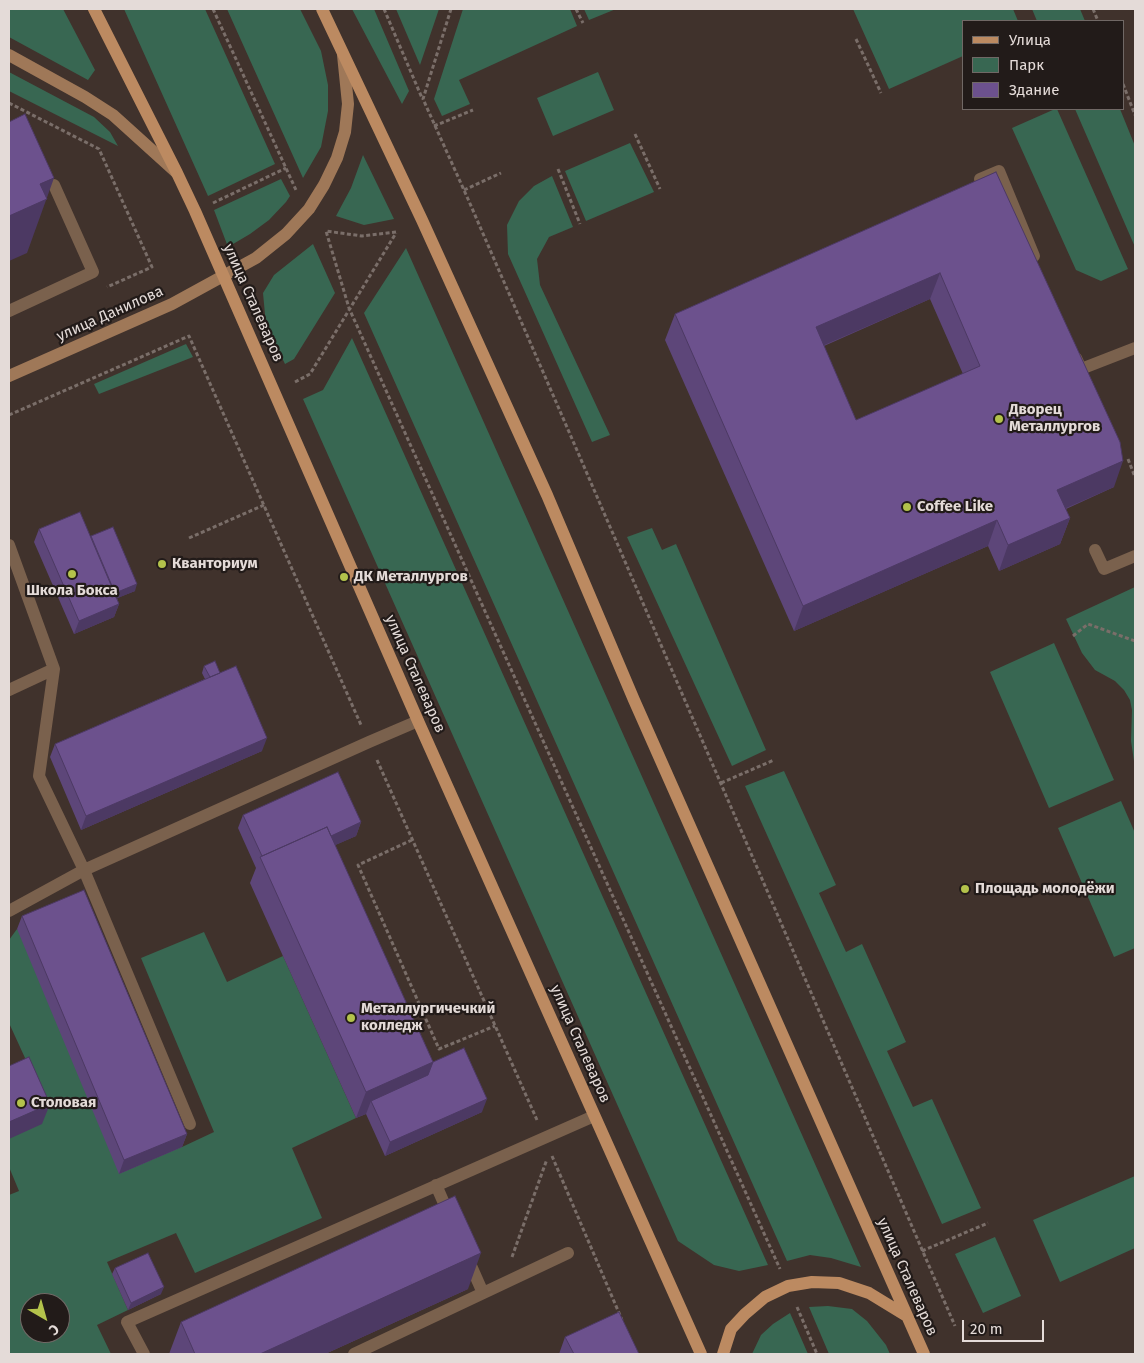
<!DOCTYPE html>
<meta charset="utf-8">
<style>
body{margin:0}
#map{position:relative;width:1144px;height:1363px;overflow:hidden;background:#40322c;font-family:"Fira Sans",sans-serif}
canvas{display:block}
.frame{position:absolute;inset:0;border:10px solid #e4dbd8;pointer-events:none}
.legend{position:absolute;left:962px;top:20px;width:162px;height:90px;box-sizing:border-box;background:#221b19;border:1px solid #706865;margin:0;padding:6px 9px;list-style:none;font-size:15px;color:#e4dbd8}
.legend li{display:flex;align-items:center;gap:10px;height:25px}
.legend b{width:25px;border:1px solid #706865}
.north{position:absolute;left:20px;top:1293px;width:50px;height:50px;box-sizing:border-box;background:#221b19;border:1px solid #706865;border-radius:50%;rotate:142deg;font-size:14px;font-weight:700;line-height:20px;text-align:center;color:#e4dbd8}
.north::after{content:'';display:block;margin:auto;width:18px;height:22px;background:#b3c24b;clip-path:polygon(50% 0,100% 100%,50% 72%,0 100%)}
.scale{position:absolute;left:962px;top:1320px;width:82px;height:22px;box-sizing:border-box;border:2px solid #e4dbd8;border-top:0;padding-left:6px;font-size:15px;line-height:18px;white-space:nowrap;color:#e4dbd8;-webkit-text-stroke:4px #221b19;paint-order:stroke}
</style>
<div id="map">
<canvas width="1144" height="1363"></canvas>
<div class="frame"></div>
<ul class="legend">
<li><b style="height:6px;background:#bc8a61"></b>Улица</li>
<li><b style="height:14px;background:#386752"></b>Парк</li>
<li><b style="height:14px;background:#6c518d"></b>Здание</li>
</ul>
<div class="north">С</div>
<div class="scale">20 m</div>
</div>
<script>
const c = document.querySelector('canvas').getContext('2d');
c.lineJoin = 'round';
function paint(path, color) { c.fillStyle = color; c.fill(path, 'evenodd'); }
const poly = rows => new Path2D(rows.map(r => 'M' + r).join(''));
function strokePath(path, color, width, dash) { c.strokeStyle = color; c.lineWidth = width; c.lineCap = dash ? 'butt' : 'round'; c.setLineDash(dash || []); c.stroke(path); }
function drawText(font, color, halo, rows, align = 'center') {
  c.font = font + ' "Fira Sans",sans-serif'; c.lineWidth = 4.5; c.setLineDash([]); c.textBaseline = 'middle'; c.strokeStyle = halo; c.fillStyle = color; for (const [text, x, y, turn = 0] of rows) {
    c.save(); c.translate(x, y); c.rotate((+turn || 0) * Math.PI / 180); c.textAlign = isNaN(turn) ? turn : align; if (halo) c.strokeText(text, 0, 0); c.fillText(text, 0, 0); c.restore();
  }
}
paint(poly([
 [9,9,63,9,95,70,88,80,9,37],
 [124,9,205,9,275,164,208,196],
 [227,9,300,9,321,51,328,85,328,111,321,147,303,178],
 [352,9,374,9,409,91,402,104],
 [396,9,439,9,420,65],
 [463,9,570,9,577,26,459,80,470,104,442,116,434,99],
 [584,9,616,9,589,20],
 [853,9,1013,9,1018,21,963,21,963,56,889,89],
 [1032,9,1080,9,1085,21,1037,21],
 [9,72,94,117,110,132,118,146,9,91],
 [598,72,614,110,553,136,537,98],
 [1055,109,1057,109,1128,269,1101,281,1076,270,1012,128],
 [1075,109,1120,109,1135,146,1135,247],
 [630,143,654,192,586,221,565,171],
 [363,155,394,219,364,225,336,216,351,188],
 [552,176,573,227,549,237,537,259,540,285,610,435,592,442,508,254,507,225,519,201,534,186],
 [281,179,290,196,286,202,269,220,250,234,228,247,214,210],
 [313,244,335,293,294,359,285,364,266,325,263,293,274,275],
 [406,248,861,1267,831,1258,810,1255,787,1261,364,313],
 [352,338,768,1265,739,1271,714,1265,678,1241,303,399,323,390],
 [186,344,193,357,99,394,94,384],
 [652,528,662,550,676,544,766,750,732,766,627,537],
 [1135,587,1135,768,1131,741,1132,710,1130,700,1124,690,1115,681,1095,670,1082,653,1066,619],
 [1054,643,1114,780,1049,808,990,672],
 [784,771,836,885,819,893,846,952,862,944,906,1042,887,1051,913,1107,932,1099,981,1208,942,1224,745,786],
 [1121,801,1135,833,1135,948,1114,957,1058,828],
 [17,929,182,1147,214,1132,141,958,204,932,227,982,283,956,356,1118,292,1148,322,1218,195,1273,176,1233,107,1262,128,1310,97,1325,111,1354,9,1354,9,1195,19,1191,9,1167,9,1139,31,1071,9,1023,9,940],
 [30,1303,60,1303,60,1333,30,1333],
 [1135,1176,1135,1248,1060,1282,1033,1220],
 [995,1237,1021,1296,983,1313,955,1254],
 [828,1306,852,1309,867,1321,886,1345,890,1354,829,1354,809,1307],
 [790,1313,808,1354,752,1354,761,1335,773,1324]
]), '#386752');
strokePath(poly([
 [213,9,296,190],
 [384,9,422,98],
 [451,9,423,99,468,199,576,448,955,1326],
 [576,9,583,23],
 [1093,9,1098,21],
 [856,39,881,93],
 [1123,84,1135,115],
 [9,103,99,149,152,267,107,287],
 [434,126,473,110],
 [635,134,660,189],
 [558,169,580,224],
 [464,190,501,173],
 [213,203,286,168],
 [396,232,362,236,326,231,349,308,780,1269],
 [295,382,310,374,396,233],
 [9,415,189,336,361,725],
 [1128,459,1135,477],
 [189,538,264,505],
 [1073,636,1088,624,1135,641],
 [377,760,537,1120],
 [721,783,774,760],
 [412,840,358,865,439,1049,495,1026],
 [552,1156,622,1320],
 [922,1251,988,1223],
 [512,1257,547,1159],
 [797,1307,817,1354]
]), '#7a6e69', 3, [4, 2.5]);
strokePath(poly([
 [980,179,999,171,1034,256],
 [9,311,93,272,54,185],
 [1076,358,1081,369,1135,348],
 [9,545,54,669,39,776,84,870,190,1124],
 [1095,550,1104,569,1135,556],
 [9,690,54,669],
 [9,911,84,870,369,742,418,721],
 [436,1185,450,1217],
 [468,1259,483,1293],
 [144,1354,127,1322,594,1116],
 [354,1354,568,1253]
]), '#7a614d', 12);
strokePath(poly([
 [9,55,85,97,113,115,176,172],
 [9,376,172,304,256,258,286,234,309,209,324,185,337,158,345,132,348,104,343,55]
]), '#9f7858', 12);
strokePath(poly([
 [94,9,177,173,195,211,418,721,701,1354],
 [322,9,422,220,547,495,634,700,924,1354],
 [723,1354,731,1329,745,1314,765,1297,788,1286,812,1282,839,1283,869,1293,905,1315]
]), '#bc8a61', 12);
paint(poly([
 [996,172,1114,487,1066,509,1070,518,1060,544,999,571,988,546,794,631,665,340,675,314],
 [930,299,963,374,856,420,824,346],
 [39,529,91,536,135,591,117,598,119,604,114,617,74,634,34,542],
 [204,666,220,673,262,751,81,830,50,757,55,744,205,679,202,673],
 [243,815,361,822,356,836,335,845,433,1062,482,1112,385,1156,366,1114,356,1118,250,883,256,868,238,828],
 [22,916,187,1134,182,1147,119,1174,17,929],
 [115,1268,161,1294,128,1310,112,1274],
 [468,1289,325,1354,169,1354,181,1322],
 [565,1337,639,1354,559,1354]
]), '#5d4679');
paint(poly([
 [54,178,27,253,9,261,9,216,40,184],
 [940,273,930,299,806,353,816,327],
 [1123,461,1114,487,1048,516,1057,490],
 [1070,518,1060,544,999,571,1008,545],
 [997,520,988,546,794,631,803,606],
 [137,584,135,591,108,602,110,595],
 [119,604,114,617,74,634,79,621],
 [267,738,262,751,81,830,86,816],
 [361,822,356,836,268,875,266,865],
 [433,1062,423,1088,371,1101,366,1114,356,1118,366,1092],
 [487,1099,482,1112,385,1156,390,1142],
 [50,1104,42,1124,9,1139,9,1122],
 [187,1134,182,1147,119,1174,124,1160],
 [481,1253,468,1289,325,1354,260,1354],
 [164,1287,161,1294,128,1310,131,1303]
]), '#4c3963');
const building = poly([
 [25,114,54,178,40,184,47,199,9,216,9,122,25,114],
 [996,172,1120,442,1123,461,1057,490,1070,518,1008,545,997,520,803,606,675,314,996,172],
 [940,273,980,366,856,420,816,327,940,273],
 [80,512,119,604,79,621,39,529,80,512],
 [113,527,137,584,115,593,91,536,113,527],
 [215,661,220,673,210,677,204,666,215,661],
 [236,666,267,738,86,816,55,744,236,666],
 [338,772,361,822,331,836,327,827,262,856,243,815,338,772],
 [327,827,433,1062,366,1092,260,857,327,827],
 [84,890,187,1134,124,1160,22,916,84,890],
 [464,1048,487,1099,390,1142,371,1101,428,1075,433,1062,464,1048],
 [29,1057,50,1104,9,1122,9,1066,29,1057],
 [455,1196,481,1253,260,1354,195,1354,181,1322,455,1196],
 [148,1253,164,1287,131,1303,115,1268,148,1253],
 [619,1312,639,1354,574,1354,565,1337,619,1312]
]);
paint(building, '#6c518d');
strokePath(building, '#4c3963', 1);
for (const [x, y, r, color] of [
 [999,419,5,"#b3c24b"],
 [907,507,5,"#b3c24b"],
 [162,564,5,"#b3c24b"],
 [72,574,5,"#b3c24b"],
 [344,577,5,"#b3c24b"],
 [965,889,5,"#b3c24b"],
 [351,1018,5,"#b3c24b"],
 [21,1103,5,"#b3c24b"]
]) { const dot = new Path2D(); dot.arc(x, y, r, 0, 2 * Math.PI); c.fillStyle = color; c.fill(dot); strokePath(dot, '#221b19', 2); }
drawText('15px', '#e4dbd8', '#221b19', [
 ["улица Сталеваров",253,303,66],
 ["улица Данилова",110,314,-24],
 ["улица Сталеваров",415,674,66],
 ["улица Сталеваров",580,1044,66],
 ["улица Сталеваров",907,1277,66]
]);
drawText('bold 15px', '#e4dbd8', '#221b19', [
 ["Дворец",1009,410],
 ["Металлургов",1009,427],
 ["Coffee Like",917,507],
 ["Кванториум",172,564],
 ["ДК Металлургов",354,577],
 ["Школа Бокса",72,591,"center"],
 ["Площадь молодёжи",975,889],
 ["Металлургичечкий",361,1009],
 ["колледж",361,1026],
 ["Столовая",31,1103]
], 'left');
</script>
